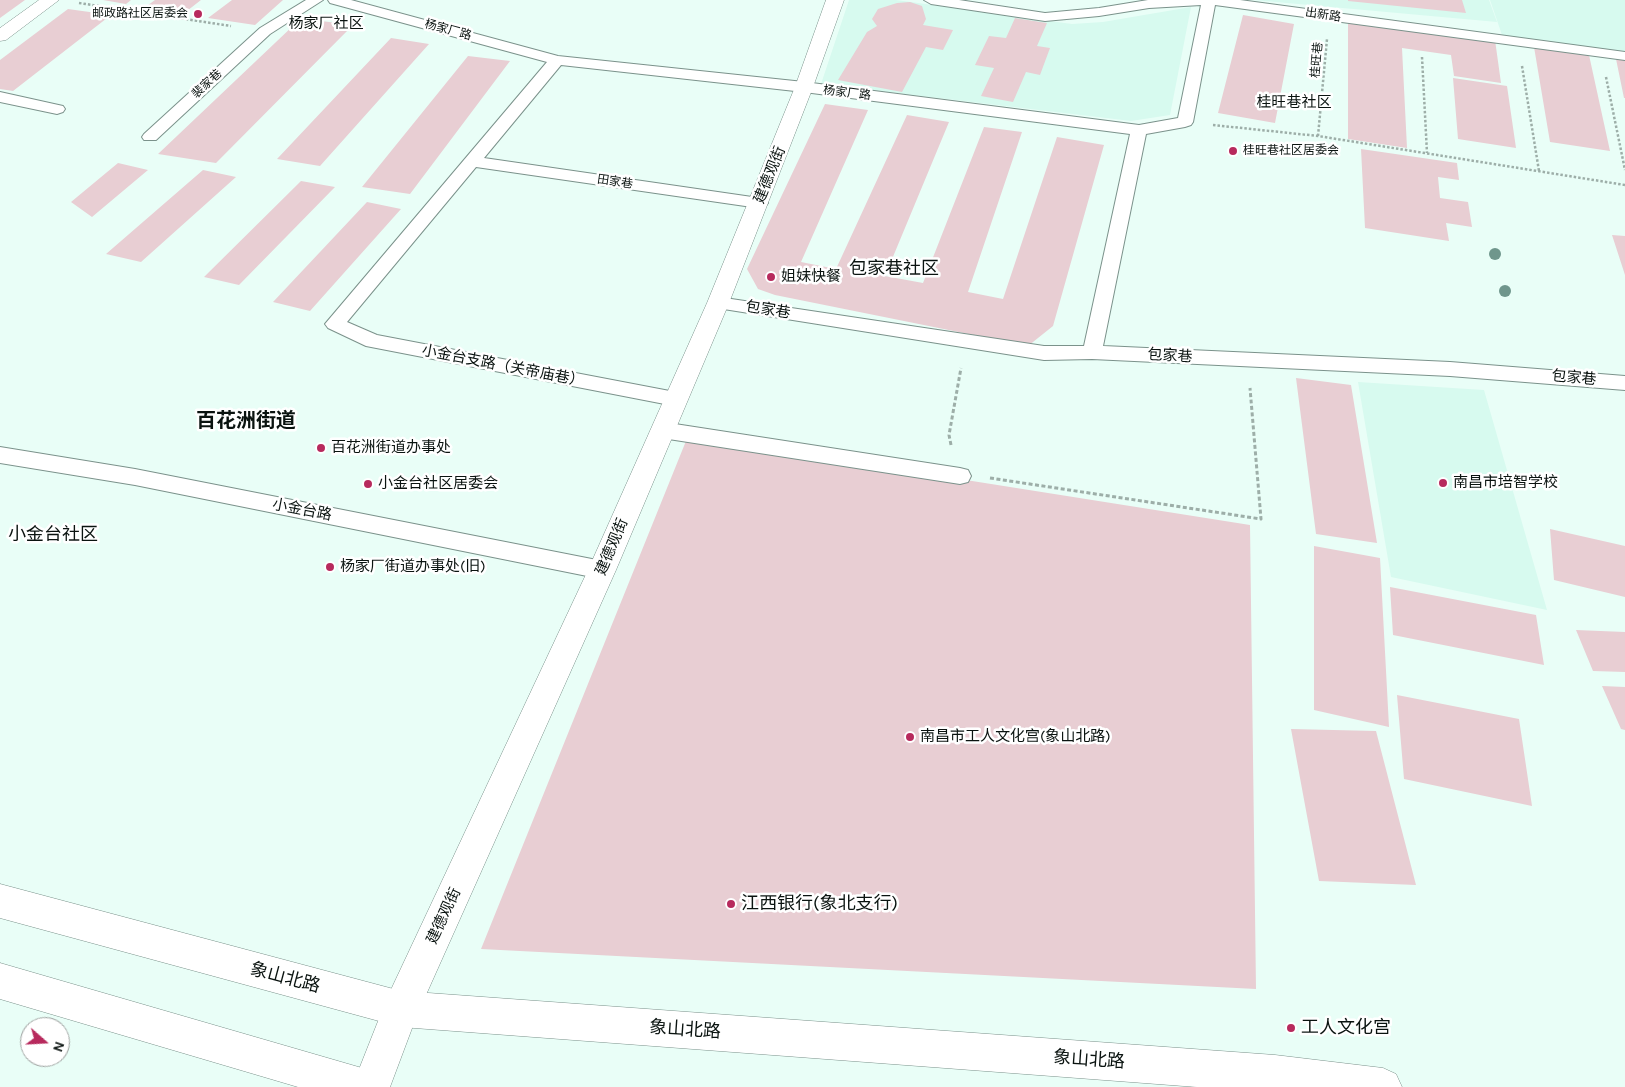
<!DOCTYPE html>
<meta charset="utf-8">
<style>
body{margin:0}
#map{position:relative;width:1625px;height:1087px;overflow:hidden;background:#e9fef7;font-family:Karla,sans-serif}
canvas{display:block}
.north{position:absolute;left:20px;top:1017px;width:50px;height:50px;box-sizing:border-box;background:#fff;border:1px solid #9da19f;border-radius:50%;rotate:109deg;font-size:14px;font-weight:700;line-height:20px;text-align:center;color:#0a1310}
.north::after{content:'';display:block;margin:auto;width:18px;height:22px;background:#b72a5d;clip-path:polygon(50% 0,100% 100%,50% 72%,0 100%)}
</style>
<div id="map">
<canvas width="1625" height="1087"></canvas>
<div class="north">N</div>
</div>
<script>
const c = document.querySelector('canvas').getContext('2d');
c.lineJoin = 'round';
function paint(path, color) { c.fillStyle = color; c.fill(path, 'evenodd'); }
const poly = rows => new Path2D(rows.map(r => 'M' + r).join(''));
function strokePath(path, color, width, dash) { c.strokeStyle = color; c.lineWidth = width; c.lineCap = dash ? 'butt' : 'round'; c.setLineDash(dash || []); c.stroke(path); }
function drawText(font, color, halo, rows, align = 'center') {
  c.font = font + ' Karla,"Noto Sans SC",sans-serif'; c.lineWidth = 5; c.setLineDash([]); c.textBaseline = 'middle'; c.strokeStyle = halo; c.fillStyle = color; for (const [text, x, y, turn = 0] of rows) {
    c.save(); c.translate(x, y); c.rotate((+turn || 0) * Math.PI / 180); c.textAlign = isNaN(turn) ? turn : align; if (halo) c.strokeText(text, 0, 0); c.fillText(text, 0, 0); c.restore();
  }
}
paint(poly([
 [849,0,896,0,1072,24,1103,22,1191,7,1170,115,1131,121,821,84],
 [1254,0,1489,0,1497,22],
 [1490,0,1625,0,1625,53,1502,35],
 [1358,382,1484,390,1547,610,1391,577]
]), '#d7faef');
paint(poly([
 [0,0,25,0,0,18],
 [103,0,131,0,126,4],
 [155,0,201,0,183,14,144,8],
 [232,0,283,0,255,25,208,18],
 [1348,0,1462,0,1466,13,1348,1],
 [910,2,922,6,926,19,923,25,953,30,943,50,926,47,902,92,838,80,867,32,877,26,872,19,878,9,897,3],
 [68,9,111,15,13,91,0,89,0,60],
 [1243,15,1294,24,1275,123,1218,113],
 [1015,18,1047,23,1037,46,1050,48,1040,75,1026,72,1013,102,981,96,994,68,975,65,989,36,1006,38],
 [313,20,353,25,216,163,158,154,295,24,307,26],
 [1348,20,1495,40,1501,83,1454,76,1451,55,1402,48,1407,148,1348,139],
 [391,38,429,44,320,166,277,159],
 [1534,47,1589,55,1610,151,1550,142],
 [468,56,510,61,410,194,362,187],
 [1616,59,1625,60,1625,98,1624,98],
 [1453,78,1507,86,1516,148,1458,139],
 [825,104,868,110,801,262,836,269,907,115,949,122,885,276,923,283,984,127,1022,132,968,292,1003,299,1057,137,1104,145,1053,326,1028,346,775,295,758,289,747,269],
 [1361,149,1457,163,1459,180,1438,177,1440,198,1468,202,1472,227,1446,223,1449,241,1365,228],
 [118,163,148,170,92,217,71,202],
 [203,170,236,177,141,262,106,254],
 [301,181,335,187,239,285,204,277],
 [367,202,401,209,310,311,273,302],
 [1612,235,1625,236,1625,275],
 [1296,378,1351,385,1377,543,1316,534],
 [688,436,1250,525,1256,989,481,949],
 [1550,529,1625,546,1625,597,1554,580],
 [1314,546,1380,558,1389,727,1314,710],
 [1390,587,1536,615,1544,665,1393,635],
 [1576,630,1625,632,1625,672,1593,671],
 [1602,686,1625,687,1625,730,1621,729],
 [1397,695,1519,719,1532,806,1404,779],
 [1291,729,1376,731,1416,885,1319,881]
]), '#e8ced3');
const service = poly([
 [306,0,323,0,270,34,156,140,144,140,142,137,144,134,260,28,306,0],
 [328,0,351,0,558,56,804,82,1139,125,1178,118,1201,5,1149,8,1099,16,1045,21,931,4,924,0,959,0,1045,13,1099,8,1148,0,1240,0,1625,52,1625,60,1215,5,1193,122,1191,125,1185,127,1146,134,1103,346,1450,362,1625,376,1625,390,1450,376,1092,359,1044,360,711,307,709,303,711,299,718,297,1044,346,1084,346,1130,134,804,92,561,65,484,158,759,198,765,199,768,203,765,207,759,208,476,167,347,322,377,335,675,392,682,394,685,399,682,404,675,406,366,346,328,328,325,324,547,62,330,3,328,0],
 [0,92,63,106,65,109,63,112,57,114,0,102,0,92],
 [662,422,960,468,968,470,971,476,968,482,960,484,662,438,655,435,652,430,655,425,662,422],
 [0,447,135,469,602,561,610,563,613,570,610,577,602,579,135,485,0,463,0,447]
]);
const minor = poly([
 [39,0,59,0,6,40,0,41,0,28,39,0],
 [826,0,844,0,813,87,729,303,616,570,417,1015,390,1087,352,1087,388,996,588,570,707,303,795,87,826,0]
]);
const primary = poly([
 [0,884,401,991,1275,1055,1383,1068,1396,1074,1402,1087,1197,1087,401,1027,0,918,0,884],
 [0,963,362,1068,375,1074,381,1087,298,1087,0,999,0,963]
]);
strokePath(service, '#7b928b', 2);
strokePath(minor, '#7b928b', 1);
strokePath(primary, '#7b928b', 1);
strokePath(poly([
 [79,3,231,26],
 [1422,57,1427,153],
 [1522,66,1539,171],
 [1606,77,1625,170],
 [1213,125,1318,136,1625,185],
 [1318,136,1327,39]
]), '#9daea8', 2.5, [2.5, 2]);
strokePath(poly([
 [951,445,949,435,961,368],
 [990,478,1261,519,1250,388]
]), '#9daea8', 3, [4, 2.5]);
paint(service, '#fff');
paint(minor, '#fff');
paint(primary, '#fff');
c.fillStyle = '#6f968c';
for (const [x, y] of [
 [1495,254],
 [1505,291]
]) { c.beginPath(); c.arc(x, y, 6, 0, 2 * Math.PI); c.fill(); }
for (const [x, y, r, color] of [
 [198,14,5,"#b72a5d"],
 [1233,151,5,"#b72a5d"],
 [771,277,5,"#b72a5d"],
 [321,448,5,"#b72a5d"],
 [1443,483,5,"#b72a5d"],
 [368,484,5,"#b72a5d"],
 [330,567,5,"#b72a5d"],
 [910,737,5,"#b72a5d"],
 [731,904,5,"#b72a5d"],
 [1291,1028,5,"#b72a5d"]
]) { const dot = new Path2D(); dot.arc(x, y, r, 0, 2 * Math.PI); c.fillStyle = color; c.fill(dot); strokePath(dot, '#fff', 2); }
drawText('12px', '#0a1310', '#fff', [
 ["邮政路社区居委会",188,14],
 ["桂旺巷社区居委会",1243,151,"left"]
], 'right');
drawText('12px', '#0a1310', '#fff', [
 ["出新路",1323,15,8],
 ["杨家厂路",448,30,15],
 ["桂旺巷",1317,60,-85],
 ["裴家巷",207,84,-43],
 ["杨家厂路",847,93,7],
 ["田家巷",615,182,8]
]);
drawText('15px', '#0a1310', '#fff', [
 ["杨家厂社区",326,24],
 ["桂旺巷社区",1294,103]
]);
drawText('15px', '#0a1310', '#fff', [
 ["建德观街",770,175,-68],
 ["包家巷",768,310,9],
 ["包家巷",1170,356,3],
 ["小金台支路（关帝庙巷）",503,366,11],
 ["包家巷",1574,378,5],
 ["小金台路",302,510,11],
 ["建德观街",612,547,-67],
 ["建德观街",444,916,-65]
]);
drawText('15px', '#0a1310', '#fff', [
 ["姐妹快餐",781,277],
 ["百花洲街道办事处",331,448],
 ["南昌市培智学校",1453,483],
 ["小金台社区居委会",378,484],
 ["杨家厂街道办事处(旧)",340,567],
 ["南昌市工人文化宫(象山北路)",920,737]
], 'left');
drawText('18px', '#0a1310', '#fff', [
 ["包家巷社区",894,269],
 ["小金台社区",53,535]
]);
drawText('18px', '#0a1310', '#fff', [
 ["江西银行(象北支行)",741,904],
 ["工人文化宫",1301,1028]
], 'left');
drawText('18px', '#0a1310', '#fff', [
 ["象山北路",285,978,15],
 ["象山北路",685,1030,4],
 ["象山北路",1089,1060,4]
]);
drawText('bold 20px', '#0a1310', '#fff', [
 ["百花洲街道",246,421]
]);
</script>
